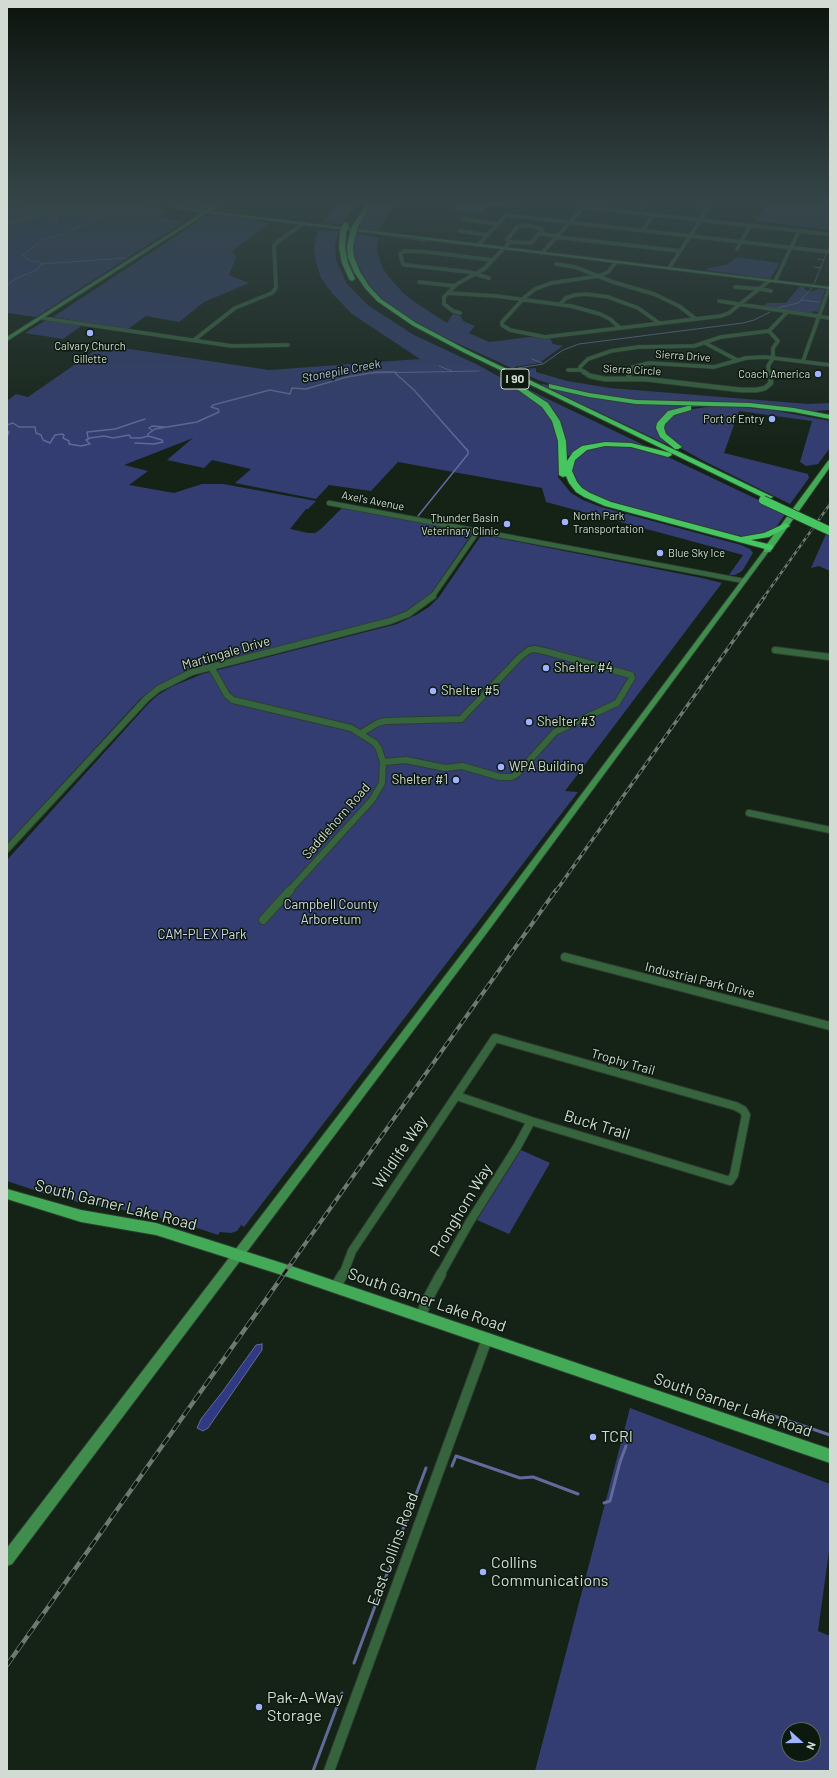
<!DOCTYPE html>
<style>
body{margin:0}
#map{position:relative;width:837px;height:1778px;overflow:hidden;background:#152317;font-family:Barlow,sans-serif}
canvas{display:block}
.frame{position:absolute;inset:0;border:8px solid #d2dbd3;pointer-events:none}
.north{position:absolute;left:781px;top:1722px;width:40px;height:40px;box-sizing:border-box;background:#0c190e;border:1px solid #5b675d;border-radius:50%;rotate:111deg;font-size:11px;font-weight:700;line-height:16px;text-align:center;color:#d2dbd3}
.north::after{content:'';display:block;margin:auto;width:14px;height:18px;background:#a0b3fd;clip-path:polygon(50% 0,100% 100%,50% 72%,0 100%)}
</style>
<div id="map">
<canvas width="837" height="1778"></canvas>
<div class="frame"></div>
<div class="north">N</div>
</div>
<script>
const c = document.querySelector('canvas').getContext('2d');
c.lineJoin = 'round';
function paint(path, color) { c.fillStyle = color; c.fill(path, 'evenodd'); }
const poly = rows => new Path2D(rows.map(r => 'M' + r).join(''));
function strokePath(path, color, width, dash) { c.strokeStyle = color; c.lineWidth = width; c.lineCap = dash ? 'butt' : 'round'; c.setLineDash(dash || []); c.stroke(path); }
function drawText(font, color, halo, rows, align = 'center') {
  c.font = font + ' Barlow,sans-serif'; c.lineWidth = 3; c.setLineDash([]); c.textBaseline = 'middle'; c.strokeStyle = halo; c.fillStyle = color; for (const [text, x, y, turn = 0] of rows) {
    c.save(); c.translate(x, y); c.rotate((+turn || 0) * Math.PI / 180); c.textAlign = isNaN(turn) ? turn : align; if (halo) c.strokeText(text, 0, 0); c.fillText(text, 0, 0); c.restore();
  }
}
paint(poly([
 [76,201,112,201,152,206,168,212,160,218,185,221,36,317,7,313,7,285,17,278,37,270,40,262,30,261,23,255,43,239,65,234,102,215,130,209,123,206,66,212,58,215,57,222,38,216,15,222,7,223,7,208,24,207,34,202],
 [169,201,218,201,205,209,186,206],
 [341,201,361,201,351,211,342,225,322,222],
 [377,201,401,201,388,214,378,232,356,229,361,219],
 [462,201,495,201,494,202,531,207,517,206,515,208,489,205,483,212,499,215,454,210],
 [768,201,830,201,830,230,755,221],
 [222,215,251,219,269,224,232,251,236,258,229,275,249,283,204,302,179,322,146,316,128,329,53,317,206,216,219,217],
 [318,230,339,231,335,245,336,260,347,284,369,306,414,335,478,365,516,386,541,406,553,421,558,441,558,477,571,493,583,500,601,507,741,545,750,549,753,553,742,571,735,575,729,575,743,555,546,502,542,488,398,462,371,491,329,485,316,499,235,483,251,469,212,460,204,468,167,460,193,438,124,465,148,471,129,485,174,493,202,484,223,484,316,501,308,509,306,509,290,529,308,533,315,533,321,529,344,506,471,531,473,532,430,595,405,613,389,620,190,671,156,687,140,699,7,844,7,401,16,394,28,397,103,345,269,370,420,359,352,314,332,293,321,278,315,258,314,247],
 [355,233,378,237,377,252,383,269,390,278,404,294,416,303,447,323,453,314,461,316,463,321,475,326,469,333,489,342,530,337,550,338,553,344,563,346,539,363,514,367,519,370,536,368,536,372,567,381,610,388,808,404,830,403,830,410,814,411,622,400,571,390,538,380,435,333,412,320,388,304,373,290,363,275,357,263,354,252],
 [737,257,780,263,770,279,706,270,709,268,726,265],
 [800,286,808,287,804,288,809,292,819,289,825,290,818,312,813,311,812,313,814,314,761,308,767,303,786,303],
 [46,320,84,324,63,339,25,333],
 [543,384,587,396,609,400,655,405,701,406,679,409,662,417,658,422,668,442,666,444,541,385],
 [523,387,525,388,650,448,618,443,575,451,569,456,564,455,564,441,541,400],
 [738,407,771,410,830,421,830,448,818,464,806,466,800,462,812,421,739,411,724,453,808,474,809,478,790,504,702,460,673,444,665,435,663,424,667,418,686,410,707,407],
 [605,445,636,446,666,456,786,513,776,527,769,533,753,536,741,536,616,505,583,490,572,477,571,465,573,459,584,451],
 [826,534,830,536,830,571,819,566,811,568],
 [488,536,702,578,722,583,565,791,578,792,244,1227,241,1225,237,1231,231,1233,220,1232,218,1235,182,1223,140,1213,78,1202,40,1192,7,1181,7,860,149,703,158,695,171,687,202,674,397,624,416,615,429,607,439,597,480,537],
 [521,1150,550,1163,509,1234,477,1220],
 [630,1408,830,1484,830,1544,818,1631,830,1636,830,1771,535,1771],
 [789,1730,813,1730,813,1754,789,1754]
]), '#333d72');
const water = poly([
 [123,206,133,208,124,211,102,215,65,234,43,239,23,255,30,261,40,262,41,264,37,270,17,278,7,285,7,223,15,222,38,216,49,216,53,219,54,222,57,222,56,220,57,219,56,218,58,215,61,213,123,206],
 [262,1344,262,1350,208,1428,203,1431,197,1428,201,1419,223,1391,256,1345,262,1344]
]);
paint(water, '#303a83');
strokePath(water, '#616a9b', 1);
strokePath(poly([
 [368,233,426,241],
 [432,241,478,246],
 [828,250,830,244],
 [818,259,824,260],
 [41,264,125,258],
 [814,267,821,268],
 [814,284,827,252],
 [801,300,819,302],
 [773,309,798,303,812,288],
 [532,359,542,363],
 [439,366,452,371],
 [518,368,543,364,563,350,579,344,743,323,754,320,770,312],
 [372,373,479,371]
]), '#616a9b', 1);
strokePath(poly([
 [395,373,414,390,468,451,468,454,418,516],
 [7,425,13,423,19,427,35,427,36,433,41,435,43,440,50,443,55,435,62,434,64,435,63,438,69,441,69,444,81,446,90,444,86,440,90,438,104,436,113,438,129,435,131,438,141,438,148,436,148,434,155,429,197,422,219,412,218,409,211,407,213,405,270,390,290,394,292,388,306,389,347,377,377,372,396,372],
 [7,430,9,432,7,437],
 [152,430,149,428,152,426,164,427],
 [88,438,87,432,115,429,145,419],
 [135,443,154,444,163,442,162,440,148,436]
]), '#616a9b', 1.5);
strokePath(poly([
 [761,1416,765,1413,830,1435],
 [452,1466,456,1456,520,1478,533,1477,578,1494],
 [604,1503,610,1501,620,1462,626,1446],
 [403,1529,426,1468],
 [354,1663,395,1552],
 [313,1771,342,1693]
]), '#616a9b', 3);
const streetFar4 = poly([
 [706,201,702,206,708,208],
 [15,207,17,201],
 [583,207,827,234],
 [641,209,647,201],
 [463,219,498,224],
 [525,225,543,229,531,243,510,242,507,240,517,227,525,225],
 [643,230,653,215],
 [459,231,488,235],
 [539,234,557,236],
 [556,237,680,251],
 [478,245,506,215,830,252],
 [737,249,750,226],
 [542,253,589,201],
 [616,262,608,272,599,276,551,283,535,289,525,297,502,322,502,325,510,330,545,337,721,316,729,313,769,281],
 [556,264,575,267,613,282,654,294,679,306,696,319],
 [669,268,713,201],
 [489,278,469,272,406,265,403,264,400,254,404,251,427,252,492,260],
 [775,281,799,231],
 [419,282,455,286],
 [735,287,759,289],
 [760,289,771,291],
 [448,293,496,296,571,306,600,314,610,319,620,328],
 [719,301,830,318],
 [560,304,566,298,575,295,586,294,608,297,638,308,659,323],
 [460,313,453,311,444,304,444,297,457,284,484,269,510,242],
 [42,318,232,346,288,345],
 [769,331,778,341,773,348,773,358,768,366,769,373],
 [769,331,787,312],
 [194,340,235,308,272,293,276,288,274,245,302,224],
 [705,343,737,360],
 [803,361,829,288],
 [568,370,581,370],
 [585,373,581,370,580,367,588,359,611,351,638,347,694,346,721,337,769,331],
 [629,373,633,367,649,363,714,367,746,358,765,357,830,365]
]);
const streetFar3 = poly([
 [584,372,590,376,605,379,645,379,741,390,757,390,765,388,771,383,769,372],
 [628,379,630,372],
 [329,503,744,581],
 [432,597,478,531]
]);
const streetFar2 = poly([
 [775,650,830,657],
 [211,667,227,695,233,700,351,728,375,743,379,749,383,762,382,783,372,800,289,891],
 [361,733,378,723,385,721,461,719,520,657,529,650,535,649,548,652,631,675,632,678,617,703,555,732,517,774,512,777,500,777,462,766,445,768,406,760,383,762],
 [749,813,830,830],
 [7,849,146,699,158,689,192,672,390,621,408,614,433,596]
]);
const streetFar1 = poly([
 [263,920,290,890],
 [565,957,830,1026],
 [343,1275,352,1251,495,1038,735,1106,743,1110,746,1115,734,1175,730,1181,531,1121,457,1096],
 [440,1275,469,1223,517,1147,531,1121]
]);
const street = poly([
 [336,1286,343,1274],
 [421,1316,427,1300,441,1274],
 [329,1771,487,1339]
]);
const secondary = poly([
 [156,201,162,201,179,206,205,211,220,201,225,201,210,211,830,287,830,289,207,213,7,341,7,337,202,213,177,208,156,201],
 [767,548,770,550,769,551,486,934,12,1564,7,1566,7,1548,480,930,765,549,767,548]
]);
const primary = poly([
 [830,460,830,467,770,552,764,552,764,548,828,461,830,460],
 [7,1189,81,1210,156,1223,288,1265,830,1449,830,1463,288,1277,156,1235,81,1222,7,1199,7,1189]
]);
const highway = poly([
 [372,201,378,201,367,211,357,228,353,228,352,227,363,209,372,201],
 [343,230,346,232,345,247,348,263,355,279,352,281,349,279,342,263,339,247,340,232,343,230],
 [353,231,356,233,353,247,354,257,360,272,369,286,381,299,416,323,467,350,773,497,769,499,766,499,463,352,412,325,377,301,365,288,354,272,348,257,347,247,350,233,353,231],
 [503,377,507,377,548,403,560,421,566,441,567,461,573,452,582,446,605,442,631,443,671,453,672,455,668,457,631,447,605,446,587,450,575,460,572,471,577,482,582,488,590,493,611,502,741,537,764,533,786,523,790,526,769,537,751,540,772,545,773,547,772,549,769,550,605,506,584,497,576,492,569,483,566,476,563,477,559,475,558,441,552,421,542,407,503,379,503,377],
 [549,384,589,393,636,400,750,403,794,408,830,415,830,419,794,412,750,407,636,404,589,397,549,388,549,384],
 [688,406,691,406,691,410,674,415,665,424,664,428,666,434,682,447,678,449,675,449,660,437,656,428,657,423,668,411,688,406]
]);
strokePath(streetFar4, '#2f3d31', 4.5);
strokePath(streetFar3, '#2f3d31', 6);
strokePath(streetFar2, '#2f3d31', 8);
strokePath(streetFar1, '#2f3d31', 10);
strokePath(street, '#2f3d31', 12);
strokePath(secondary, '#2f3d31', 2);
strokePath(primary, '#2f3d31', 2);
strokePath(highway, '#2f3d31', 2);
strokePath(streetFar4, '#36653d', 3.5);
strokePath(streetFar3, '#36653d', 4.5);
strokePath(streetFar2, '#36653d', 6);
strokePath(streetFar1, '#36653d', 8);
strokePath(street, '#36653d', 10);
paint(secondary, '#3f8c4c');
paint(primary, '#43aa57');
paint(highway, '#45c660');
const railFar3 = poly([
 [764,597,830,504]
]);
const railFar2 = poly([
 [556,891,765,596]
]);
const railFar1 = poly([
 [283,1275,556,890]
]);
const rail = poly([
 [7,1665,284,1274]
]);
strokePath(railFar3, '#6e796f', 2.5);
strokePath(railFar2, '#6e796f', 3.5);
strokePath(railFar1, '#6e796f', 4);
strokePath(rail, '#6e796f', 4.5);
strokePath(railFar3, '#0c190e', 1.5, [4]);
strokePath(railFar2, '#0c190e', 2, [5.5]);
strokePath(railFar1, '#0c190e', 2.5, [7]);
strokePath(rail, '#0c190e', 3, [9]);
const highwayBridgeFar1 = poly([
 [343,232,346,225],
 [353,233,355,227]
]);
const highwayBridge = poly([
 [763,500,830,531]
]);
strokePath(highwayBridgeFar1, '#2f3d31', 7, []);
strokePath(highwayBridge, '#2f3d31', 10, []);
strokePath(highwayBridgeFar1, '#45c660', 6);
strokePath(highwayBridge, '#45c660', 8);
const sky = c.createLinearGradient(0, 0, 0, 450);
sky.addColorStop(0, '#0c130d');
sky.addColorStop(0.45, '#354547');
sky.addColorStop(1, '#35454700');
c.fillStyle = sky;
c.fillRect(0, 0, 837, 450);
for (const [x, y, r, color] of [
 [90,333,4,"#a0b3fd"],
 [818,374,4,"#a0b3fd"],
 [772,419,4,"#a0b3fd"],
 [565,522,4,"#a0b3fd"],
 [507,524,4,"#a0b3fd"],
 [660,553,4,"#a0b3fd"],
 [546,668,4,"#a0b3fd"],
 [433,691,4,"#a0b3fd"],
 [529,722,4,"#a0b3fd"],
 [501,767,4,"#a0b3fd"],
 [456,780,4,"#a0b3fd"],
 [593,1437,4,"#a0b3fd"],
 [483,1572,4,"#a0b3fd"],
 [259,1707,4,"#a0b3fd"]
]) { const dot = new Path2D(); dot.arc(x, y, r, 0, 2 * Math.PI); c.fillStyle = color; c.fill(dot); strokePath(dot, '#0c190e', 1.5); }
drawText('11px', '#d2dbd3', '#0c190e', [
 ["Calvary Church",90,346,"center"],
 ["Gillette",90,359,"center"],
 ["Coach America",810,374],
 ["Port of Entry",764,419],
 ["North Park",573,516,"left"],
 ["Transportation",573,529,"left"],
 ["Thunder Basin",499,518],
 ["Veterinary Clinic",499,531],
 ["Blue Sky Ice",668,553,"left"]
], 'right');
drawText('11px', '#d2dbd3', '#0c190e', [
 ["Sierra Drive",683,356,4],
 ["Sierra Circle",632,370,3],
 ["Axel's Avenue",373,501,11]
]);
drawText('italic 12px', '#b7c2ec', '#0c190e', [
 ["Stonepile Creek",341,371,-11]
]);
for (const [x, y, w] of [
 [515,379,28]
]) { const box = new Path2D(); box.roundRect(x - w / 2, y - 10, w, 20, 3); c.fillStyle = '#0c190e'; c.fill(box); strokePath(box, '#d2dbd3', 1); }
drawText('bold 12px', '#d2dbd3', null, [
 ["I 90",515,379]
]);
drawText('13px', '#d2dbd3', '#0c190e', [
 ["Martingale Drive",226,653,-16],
 ["Saddlehorn Road",336,821,-49],
 ["Industrial Park Drive",700,980,14],
 ["Trophy Trail",623,1062,16]
]);
drawText('13px', '#d2dbd3', '#0c190e', [
 ["Shelter #4",554,668],
 ["Shelter #5",441,691],
 ["Shelter #3",537,722],
 ["WPA Building",509,767],
 ["Shelter #1",448,780,"right"]
], 'left');
drawText('13px', '#d1d7ed', '#0c190e', [
 ["Campbell County",331,905],
 ["Arboretum",331,920],
 ["CAM-PLEX Park",202,935]
]);
drawText('16px', '#d2dbd3', '#0c190e', [
 ["Buck Trail",597,1125,17],
 ["Wildlife Way",400,1152,-56],
 ["South Garner Lake Road",116,1205,14],
 ["Pronghorn Way",461,1210,-59],
 ["South Garner Lake Road",427,1300,19],
 ["South Garner Lake Road",733,1405,19],
 ["East Collins Road",393,1549,-70]
]);
drawText('16px', '#d2dbd3', '#0c190e', [
 ["TCRI",601,1437],
 ["Collins",491,1563],
 ["Communications",491,1581],
 ["Pak-A-Way",267,1698],
 ["Storage",267,1716]
], 'left');
</script>
